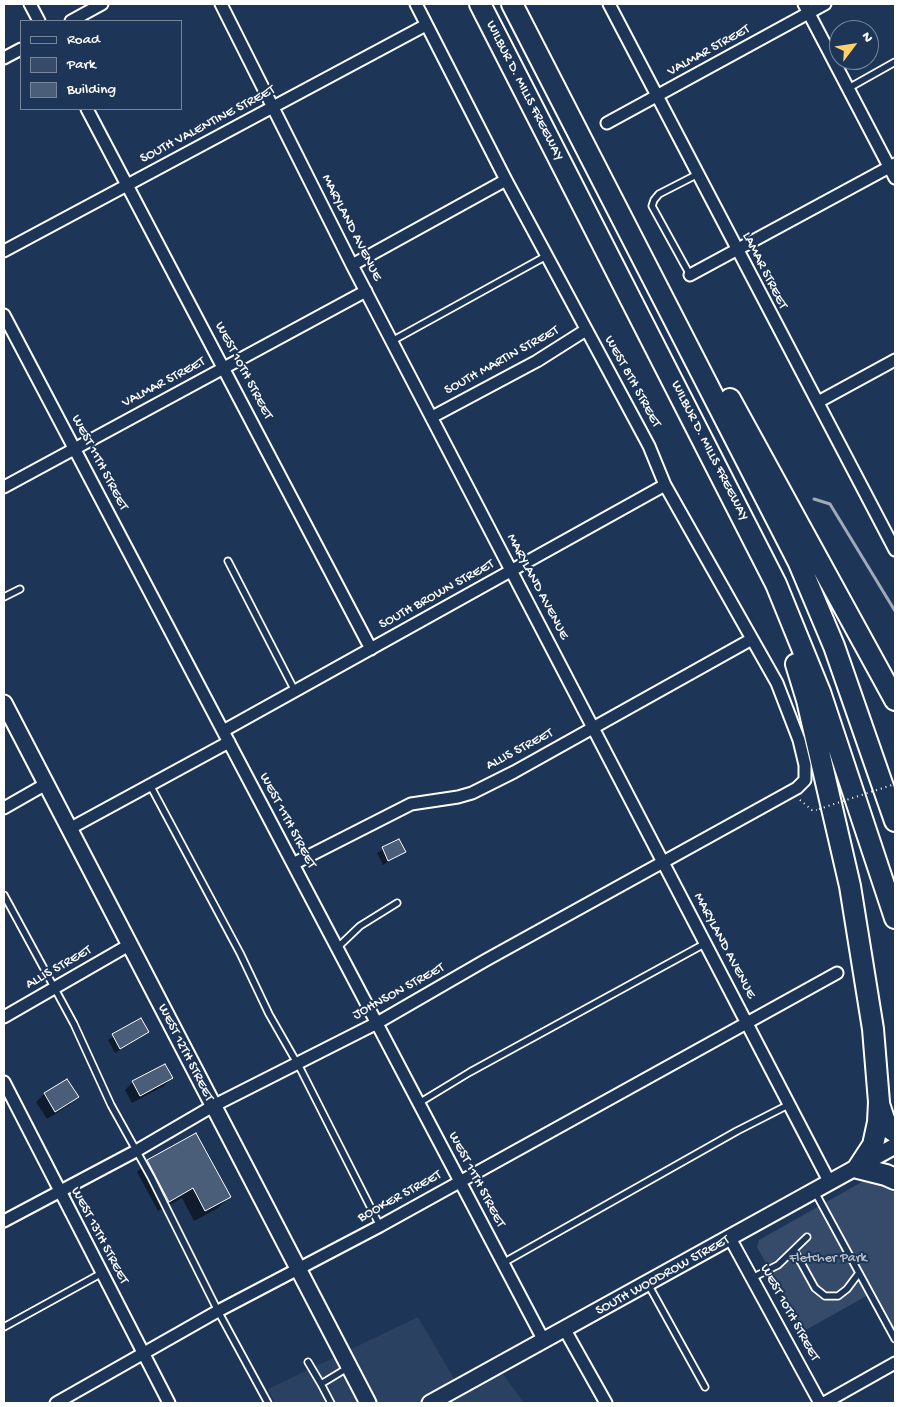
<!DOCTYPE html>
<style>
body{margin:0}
#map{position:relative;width:899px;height:1407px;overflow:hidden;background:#1d3557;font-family:"Gochi Hand",sans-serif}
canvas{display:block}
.frame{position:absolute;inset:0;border:5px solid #fff;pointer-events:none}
.legend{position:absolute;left:20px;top:20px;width:162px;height:90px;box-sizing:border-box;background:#1d3557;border:1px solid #77869a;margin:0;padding:6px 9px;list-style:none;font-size:15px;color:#fff}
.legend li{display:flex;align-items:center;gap:10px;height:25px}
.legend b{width:25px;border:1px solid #77869a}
.north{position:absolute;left:829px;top:20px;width:50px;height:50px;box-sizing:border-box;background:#1d3557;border:1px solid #77869a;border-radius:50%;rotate:59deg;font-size:14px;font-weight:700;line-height:20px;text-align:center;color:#fff}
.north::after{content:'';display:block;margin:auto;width:18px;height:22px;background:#ffd166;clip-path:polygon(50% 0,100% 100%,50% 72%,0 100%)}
</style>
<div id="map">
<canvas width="899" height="1407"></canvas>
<div class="frame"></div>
<ul class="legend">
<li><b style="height:6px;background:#1d3557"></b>Road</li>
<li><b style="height:14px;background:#364b69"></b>Park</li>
<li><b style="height:14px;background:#4a5d79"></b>Building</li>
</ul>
<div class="north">N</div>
</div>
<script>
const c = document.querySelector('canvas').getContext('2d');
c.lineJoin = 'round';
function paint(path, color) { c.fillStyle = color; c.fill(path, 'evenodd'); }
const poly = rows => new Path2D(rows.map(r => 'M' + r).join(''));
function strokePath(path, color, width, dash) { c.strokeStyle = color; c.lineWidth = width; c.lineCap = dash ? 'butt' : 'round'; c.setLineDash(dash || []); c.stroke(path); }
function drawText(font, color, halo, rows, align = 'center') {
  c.font = font + ' "Gochi Hand",sans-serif'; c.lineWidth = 4; c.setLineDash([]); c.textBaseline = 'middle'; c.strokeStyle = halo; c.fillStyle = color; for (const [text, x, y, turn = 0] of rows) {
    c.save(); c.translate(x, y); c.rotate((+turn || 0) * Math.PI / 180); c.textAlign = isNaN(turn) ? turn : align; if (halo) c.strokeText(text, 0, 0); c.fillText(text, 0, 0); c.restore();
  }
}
paint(poly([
 [418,1317,463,1394,503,1374,524,1403,275,1403,268,1389]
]), '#2a4161');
paint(poly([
 [867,1179,895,1190,895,1338,870,1294,804,1331,757,1247,759,1240]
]), '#364b69');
paint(poly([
 [399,841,404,852,383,865,377,853],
 [140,1020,147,1032,115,1053,108,1040],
 [171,1078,164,1086,132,1103,125,1090,133,1082],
 [67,1080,77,1097,69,1105,47,1119,36,1102,44,1094],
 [148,1161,229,1197,218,1208,194,1221,182,1198,158,1211,137,1172]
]), '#0007');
strokePath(poly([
 [814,499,830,504,895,611]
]), '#a0aab8', 3);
const building = poly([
 [399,839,406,852,388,861,382,847,399,839],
 [141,1018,149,1032,120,1049,112,1034,141,1018],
 [165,1064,173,1078,140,1096,132,1081,165,1064],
 [67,1079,79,1097,55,1112,44,1093,67,1079],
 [196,1133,231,1197,205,1211,193,1188,169,1202,147,1160,196,1133]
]);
paint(building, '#4a5d79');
strokePath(building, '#fff', 1);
const service = poly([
 [847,89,895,62],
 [690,275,652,206,654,200,659,194,698,174],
 [392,341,548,255],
 [228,561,295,691],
 [4,597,20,589],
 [150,785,240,953,269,1014,301,1070,380,1226],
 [4,895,74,1024,111,1105,151,1177,218,1311,268,1403],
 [337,948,360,926,397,903],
 [419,1103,470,1072,706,943],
 [815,1192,895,1339],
 [794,1250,815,1288,825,1296,838,1296,847,1289,859,1273],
 [503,1263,737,1131,790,1104],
 [752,1278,778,1265,807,1237],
 [648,1284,705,1387],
 [4,1327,102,1273],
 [308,1362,321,1384],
 [331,1403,321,1384,349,1367]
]);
const minor = poly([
 [30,4,39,21],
 [221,4,352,265,830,1183],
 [609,4,895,550],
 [804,4,895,178],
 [71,21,102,4],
 [4,58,21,49],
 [87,109,371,649],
 [607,123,825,4],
 [4,251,426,25],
 [352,265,506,180],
 [690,275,895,164],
 [4,315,544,1341],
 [818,402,895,360],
 [432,417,537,361,586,330],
 [4,487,366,291],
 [223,731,665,485],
 [4,808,46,784],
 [69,829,229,742],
 [293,864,411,804,458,797,472,793,514,772,752,639],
 [4,1017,129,945],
 [4,1082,169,1403],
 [4,1221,136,1151,213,1106,377,1023,486,960,797,788,805,780,805,765,799,740,777,683,665,485,649,446,506,180,416,4],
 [730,1238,820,1403],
 [565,1330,606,1403],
 [56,1403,218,1311,380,1226,837,973],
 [824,1403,895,1363]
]);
const secondary = poly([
 [4,703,368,1403],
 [430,1403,895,1146]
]);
const motorway = poly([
 [480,4,776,584,820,692,895,918],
 [512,4,799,563,834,646,895,821],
 [730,399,895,700],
 [796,664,807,700,850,886,873,1029,879,1102,878,1122,873,1145,858,1168,886,1175,895,1179],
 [879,1104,884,1119,889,1128,895,1132]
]);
strokePath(service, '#fff', 9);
strokePath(minor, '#fff', 15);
strokePath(secondary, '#fff', 19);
strokePath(motorway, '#fff', 24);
strokePath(poly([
 [800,800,812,810,817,810]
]), '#fff', 2, [1, 4]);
strokePath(service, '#1d3557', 5.5);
strokePath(minor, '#1d3557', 11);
strokePath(secondary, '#1d3557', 15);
strokePath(motorway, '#1d3557', 20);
strokePath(poly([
 [819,809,895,784]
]), '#fff', 2, [1, 4]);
drawText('14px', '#fff', '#1d3557', [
 ["VALMAR STREET",709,51,-29],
 ["WILBUR D. MILLS FREEWAY",524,91,63],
 ["SOUTH VALENTINE STREET",208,125,-28],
 ["MARYLAND AVENUE",351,228,63],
 ["LAMAR STREET",764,271,63],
 ["SOUTH MARTIN STREET",502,361,-29],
 ["WEST 10TH STREET",243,371,62],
 ["WEST 8TH STREET",632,382,61],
 ["VALMAR STREET",164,383,-28],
 ["WILBUR D. MILLS FREEWAY",709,451,63],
 ["WEST 11TH STREET",99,463,62],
 ["MARYLAND AVENUE",537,587,62],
 ["SOUTH BROWN STREET",437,595,-29],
 ["ALLIS STREET",520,750,-28],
 ["WEST 11TH STREET",287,821,62],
 ["MARYLAND AVENUE",724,946,62],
 ["ALLIS STREET",59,968,-30],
 ["JOHNSON STREET",399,992,-29],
 ["WEST 12TH STREET",185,1053,63],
 ["WEST 11TH STREET",476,1180,62],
 ["BOOKER STREET",400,1197,-29],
 ["WEST 13TH STREET",99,1236,62],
 ["SOUTH WOODROW STREET",663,1276,-29],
 ["WEST 10TH STREET",789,1313,61]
]);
drawText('14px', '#b9c0ca', '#1d3557', [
 ["Fletcher Park",828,1259]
]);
</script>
